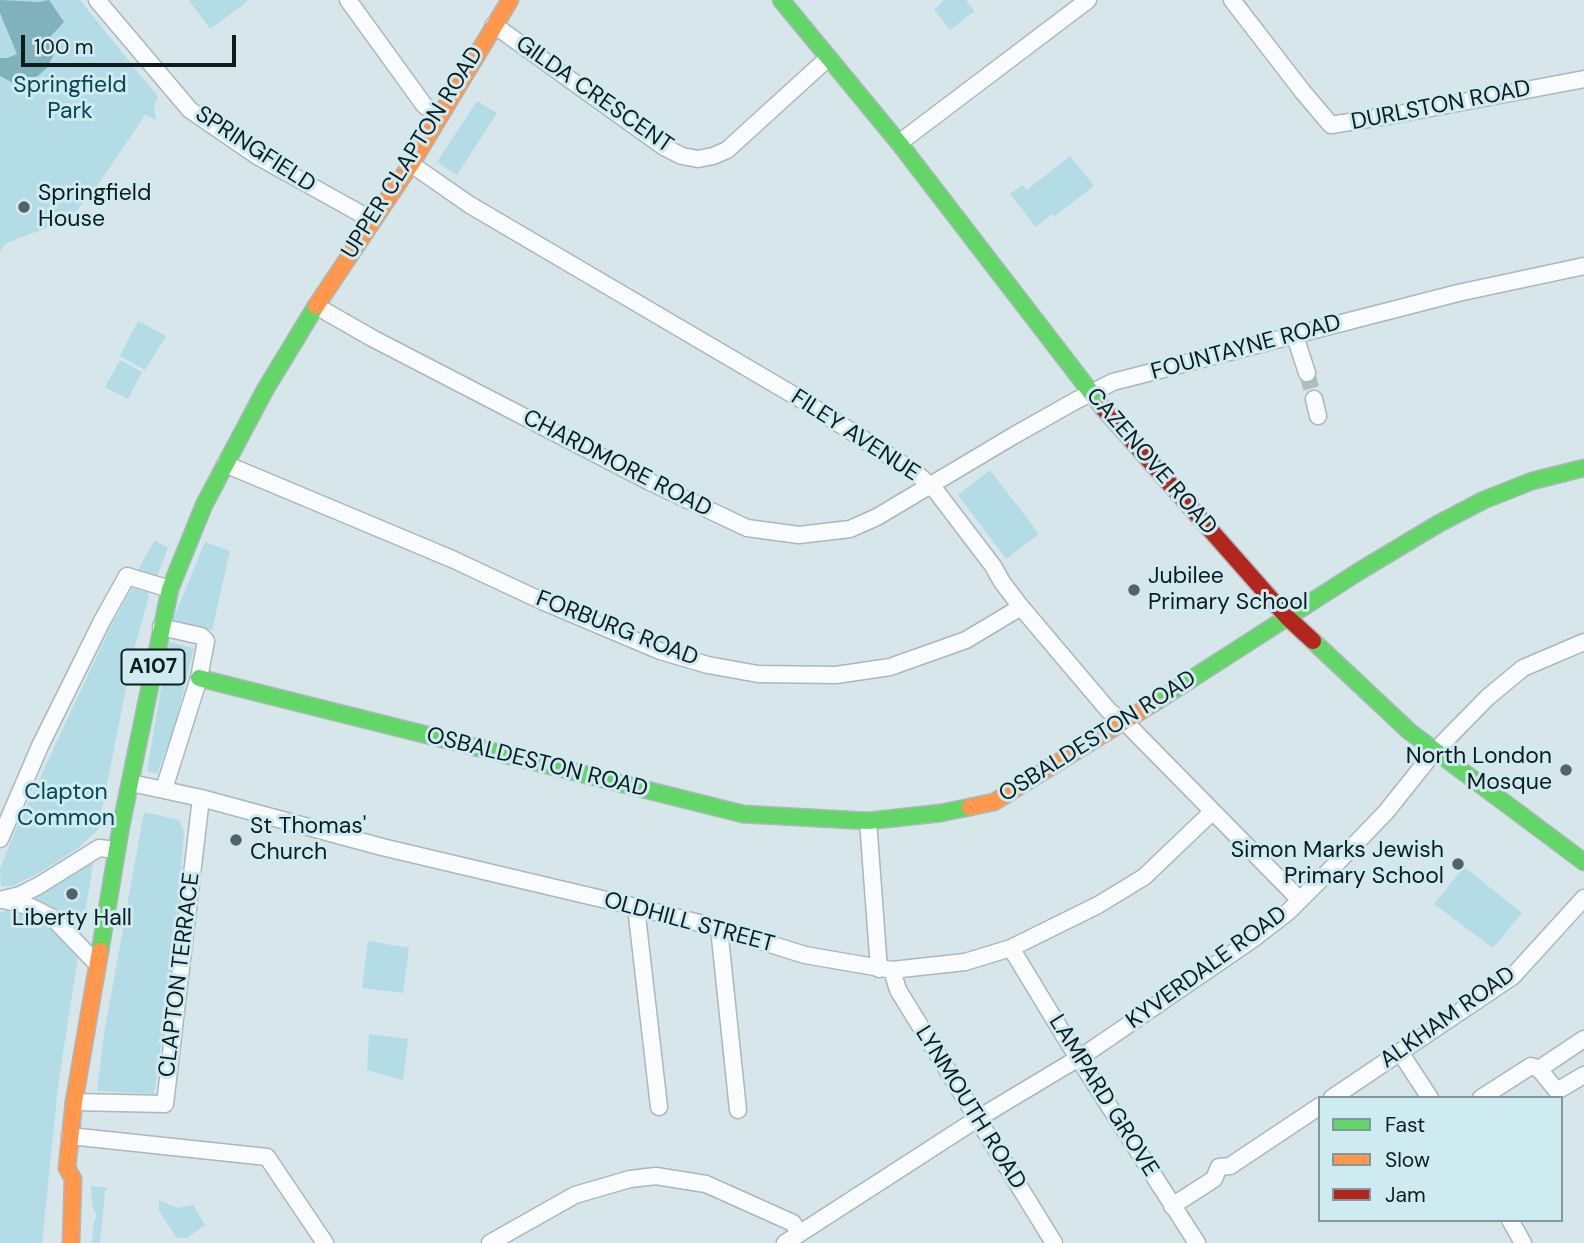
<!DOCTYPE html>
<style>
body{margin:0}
#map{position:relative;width:1584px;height:1243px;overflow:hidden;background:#d6e6ea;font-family:"DM Sans",sans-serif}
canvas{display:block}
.legend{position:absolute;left:1318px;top:1096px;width:245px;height:126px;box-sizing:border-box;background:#ceebf2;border:2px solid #82989d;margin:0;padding:9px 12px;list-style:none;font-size:21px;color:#101b1d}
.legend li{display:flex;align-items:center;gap:14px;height:35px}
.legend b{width:35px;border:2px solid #82989d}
.scale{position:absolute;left:21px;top:35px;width:215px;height:32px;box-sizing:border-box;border:4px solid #101b1d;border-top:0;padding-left:9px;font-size:21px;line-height:24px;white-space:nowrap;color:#101b1d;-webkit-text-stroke:5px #ceebf2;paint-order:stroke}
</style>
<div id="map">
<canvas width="1584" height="1243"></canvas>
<ul class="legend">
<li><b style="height:9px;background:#63d668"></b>Fast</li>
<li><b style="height:9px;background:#ff974d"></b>Slow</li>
<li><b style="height:9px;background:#b3261e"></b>Jam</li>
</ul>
<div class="scale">100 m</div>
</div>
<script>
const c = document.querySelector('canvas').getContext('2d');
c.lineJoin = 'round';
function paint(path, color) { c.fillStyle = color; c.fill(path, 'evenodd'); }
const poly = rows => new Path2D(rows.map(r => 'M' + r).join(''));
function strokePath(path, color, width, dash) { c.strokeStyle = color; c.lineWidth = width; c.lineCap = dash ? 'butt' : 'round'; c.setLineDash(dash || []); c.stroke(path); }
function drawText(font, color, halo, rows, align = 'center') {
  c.font = font + ' "DM Sans",sans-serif'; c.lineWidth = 6; c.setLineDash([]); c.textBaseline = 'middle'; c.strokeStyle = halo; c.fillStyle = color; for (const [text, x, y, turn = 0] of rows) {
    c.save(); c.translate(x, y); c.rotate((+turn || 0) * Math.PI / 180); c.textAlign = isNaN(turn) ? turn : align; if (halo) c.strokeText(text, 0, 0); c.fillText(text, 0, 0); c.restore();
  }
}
paint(poly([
 [0,0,80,0,158,97,154,105,156,120,145,115,93,192,68,220,6,243,0,252],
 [189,0,246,0,247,2,210,29],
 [944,0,966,0,974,11,950,30,934,10],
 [477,101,497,113,457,175,437,162],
 [1070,156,1094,186,1055,216,1052,214,1036,227,1010,194,1022,185,1027,190],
 [138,321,166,336,145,370,120,356],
 [120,360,142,372,128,399,105,387],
 [990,470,1039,534,1006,559,958,495],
 [155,540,168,548,157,576,138,570],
 [205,542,230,551,212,630,172,622],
 [132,588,147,592,149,596,133,653,98,830,77,849,37,874,12,886,1,886,0,869,14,833,111,626],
 [169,642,194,648,174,729,157,774,147,771],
 [144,812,179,820,184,832,174,955,154,1094,97,1091,104,1034],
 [93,864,92,872,81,936,60,917,31,899,88,865],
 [1464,867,1522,913,1493,948,1434,904],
 [8,911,45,922,73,945,78,956,58,1086,42,1243,0,1243,0,912],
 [368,941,409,948,403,993,362,988],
 [369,1034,408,1039,403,1080,367,1070],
 [91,1186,108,1188,105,1191,100,1243,92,1243,94,1221,97,1216,92,1205],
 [159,1200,177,1208,193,1205,205,1225,187,1238,177,1238,159,1211]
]), '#b3dce7');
paint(poly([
 [0,0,39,2,49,0,64,22,50,37,54,54,47,68,35,78,15,84,0,76,0,58,7,58,17,54,0,13]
]), '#80b2be');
strokePath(poly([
 [1307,373,1314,399]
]), '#aebdc1', 16, [16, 8]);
const street = poly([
 [97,0,190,110,257,156,372,220],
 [348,0,424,105,439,117],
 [1232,0,1303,92,1331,125,1399,114,1584,79],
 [494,25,664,147,682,156,698,159,713,156,727,150,827,59],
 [899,143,1088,0],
 [411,164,470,205,802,400,916,473,936,491,993,566,1002,582,1021,607,1109,711,1125,722,1300,900],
 [316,306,372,338,650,482,747,528,799,535,850,529,877,517,1013,436,1075,401,1113,382,1458,293,1584,266],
 [1295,336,1307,373],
 [1314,399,1318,416],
 [225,464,452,559,544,602,660,651,708,665,758,674,836,675,890,667,966,640,1021,607],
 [161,627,201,636,206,641,199,678,164,789],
 [131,783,201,798,382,847,636,907,719,928,805,955,892,970,965,962,1011,948,1098,905,1144,877,1212,812],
 [868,821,879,969],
 [0,839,40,746,102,621,127,576,170,589],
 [0,900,20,895,38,886,99,848,117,850],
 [4,900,31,907,53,918,97,964],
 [636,907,659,1107],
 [719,928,738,1110],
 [1011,948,1068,1042,1197,1243],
 [892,970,898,990,1054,1243],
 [1400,1052,1430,1098],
 [1539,1069,1557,1091,1584,1075],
 [1332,1098,1513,976,1584,898],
 [1481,1098,1531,1066,1539,1069,1584,1039],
 [74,1102,165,1104,201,798],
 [70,1136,267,1157,325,1243],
 [1172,1206,1214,1179,1219,1167,1230,1166,1320,1106],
 [1510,1220,1523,1243],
 [490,1243,575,1195,630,1179,656,1176,706,1184,793,1223,799,1234],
 [785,1243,977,1119,1087,1053,1253,939,1288,912,1333,867,1386,812,1434,752,1488,697,1523,668,1584,642]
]);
const fast = poly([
 [781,0,899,143,1103,408],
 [1313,641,1410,732,1584,862],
 [199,678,743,814,868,821,941,813,970,807],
 [1154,703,1358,572,1438,524,1484,500,1532,481,1584,468],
 [100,951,121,826,170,589,204,505,265,390,316,306]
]);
const slow = poly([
 [316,306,411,164,510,0],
 [970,807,994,802,1154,703],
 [71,1243,73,1179,67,1168,74,1102,100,951]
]);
const jam = poly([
 [1103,408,1287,617,1313,641]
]);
strokePath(street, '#abb7ba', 19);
strokePath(fast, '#abb7ba', 19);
strokePath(slow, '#abb7ba', 19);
strokePath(jam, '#abb7ba', 19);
strokePath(street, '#f9fbfc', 16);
strokePath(fast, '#63d668', 16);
strokePath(slow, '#ff974d', 16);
strokePath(jam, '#b3261e', 16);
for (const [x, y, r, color] of [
 [24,207,7,"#556265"],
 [1134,590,7,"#556265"],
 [1566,770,7,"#556265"],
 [236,840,7,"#556265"],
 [1458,864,7,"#556265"],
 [72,894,7,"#556265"]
]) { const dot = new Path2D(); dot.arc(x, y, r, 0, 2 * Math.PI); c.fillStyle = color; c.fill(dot); strokePath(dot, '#ceebf2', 2.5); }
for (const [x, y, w] of [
 [153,667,63]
]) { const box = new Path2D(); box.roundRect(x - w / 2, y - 17.5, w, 35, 5); c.fillStyle = '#ceebf2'; c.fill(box); strokePath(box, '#101b1d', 2); }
drawText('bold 21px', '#101b1d', null, [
 ["A107",153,667]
]);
drawText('23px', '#0a4652', '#ceebf2', [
 ["Springfield",70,86],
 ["Park",70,112],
 ["Clapton",66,793],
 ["Common",66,819]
]);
drawText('23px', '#101b1d', '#ceebf2', [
 ["GILDA CRESCENT",594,95,35],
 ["DURLSTON ROAD",1441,106,-11],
 ["SPRINGFIELD",255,150,33],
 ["UPPER CLAPTON ROAD",413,153,-58],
 ["FOUNTAYNE ROAD",1246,348,-15],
 ["FILEY AVENUE",855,436,33],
 ["CAZENOVE ROAD",1151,462,49],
 ["CHARDMORE ROAD",617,464,27],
 ["FORBURG ROAD",617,629,21],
 ["OSBALDESTON ROAD",1098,737,-32],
 ["OSBALDESTON ROAD",537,763,14],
 ["OLDHILL STREET",689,923,15],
 ["KYVERDALE ROAD",1207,968,-36],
 ["CLAPTON TERRACE",180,975,-83],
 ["ALKHAM ROAD",1448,1018,-35],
 ["LAMPARD GROVE",1103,1096,58],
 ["LYNMOUTH ROAD",970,1108,58]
]);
drawText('23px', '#101b1d', '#ceebf2', [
 ["Springfield",38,194],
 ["House",38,220],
 ["Jubilee",1148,577],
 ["Primary School",1148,603],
 ["North London",1552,757,"right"],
 ["Mosque",1552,783,"right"],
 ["St Thomas'",250,827],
 ["Church",250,853],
 ["Simon Marks Jewish",1444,851,"right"],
 ["Primary School",1444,877,"right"],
 ["Liberty Hall",72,919,"center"]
], 'left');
</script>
